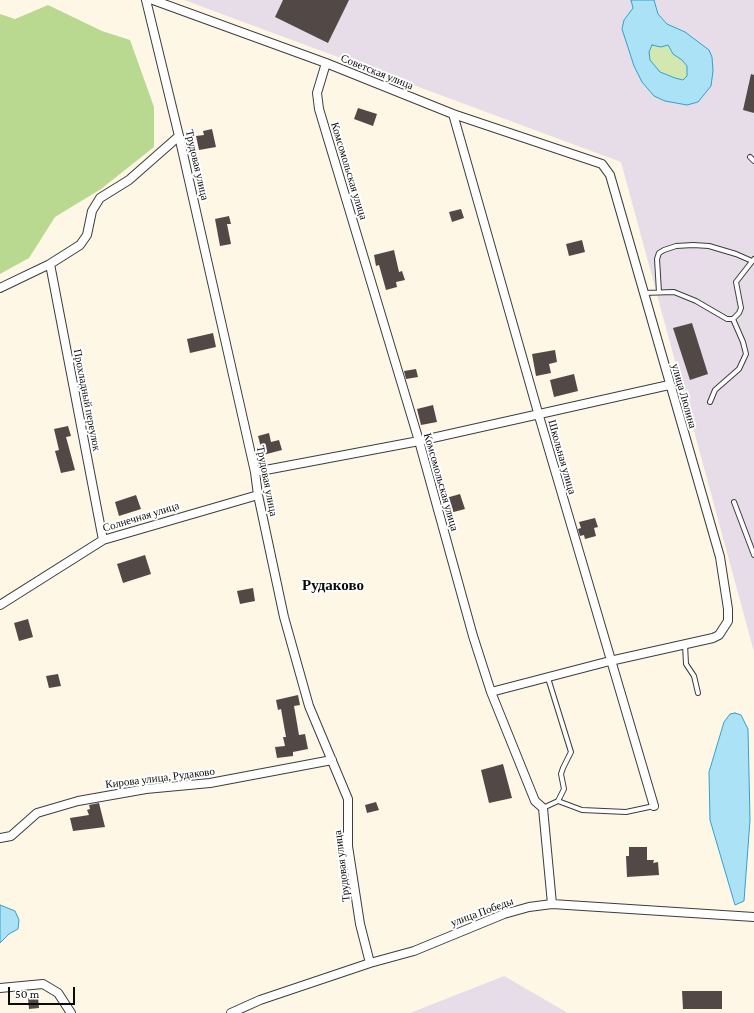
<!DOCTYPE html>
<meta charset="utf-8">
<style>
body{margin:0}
#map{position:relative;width:754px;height:1013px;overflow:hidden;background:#fff7e6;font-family:"Crimson Pro",serif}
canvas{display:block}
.scale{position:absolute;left:8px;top:987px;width:67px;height:18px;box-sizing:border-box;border:2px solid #0a0a0a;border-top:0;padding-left:5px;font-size:12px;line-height:14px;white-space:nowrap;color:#0a0a0a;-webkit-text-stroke:3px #fff;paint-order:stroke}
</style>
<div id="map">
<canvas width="754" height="1013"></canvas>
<div class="scale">50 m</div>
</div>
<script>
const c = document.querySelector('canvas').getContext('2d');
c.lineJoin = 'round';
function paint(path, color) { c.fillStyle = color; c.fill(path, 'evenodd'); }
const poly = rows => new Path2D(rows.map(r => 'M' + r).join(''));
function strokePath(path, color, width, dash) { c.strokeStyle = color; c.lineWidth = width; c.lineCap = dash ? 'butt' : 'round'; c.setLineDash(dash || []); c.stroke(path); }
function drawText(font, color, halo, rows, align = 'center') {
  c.font = font + ' "Crimson Pro",serif'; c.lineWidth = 4; c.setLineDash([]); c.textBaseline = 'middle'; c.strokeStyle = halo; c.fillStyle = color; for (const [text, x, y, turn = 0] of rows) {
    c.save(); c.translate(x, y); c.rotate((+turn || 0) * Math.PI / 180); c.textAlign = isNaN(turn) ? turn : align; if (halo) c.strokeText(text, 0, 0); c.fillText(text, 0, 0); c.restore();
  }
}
paint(poly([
 [184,0,754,0,754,652,621,162],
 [504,976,568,1013,410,1013]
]), '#e7dde9');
paint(poly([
 [653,45,667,45,673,54,682,60,687,66,687,76,683,80,675,78,660,72,650,60,649,52]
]), '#d3e8b1');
paint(poly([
 [48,5,102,31,130,40,154,107,154,147,101,189,55,217,29,258,0,274,0,14,15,19]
]), '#b9d990');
const water = poly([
 [631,0,654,0,658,14,667,24,685,32,709,50,712,57,713,71,711,86,698,102,687,105,665,101,654,96,642,82,634,66,622,29,624,20,633,8,631,0],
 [652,45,661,47,668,45,673,54,682,60,687,66,687,76,683,80,675,78,660,72,650,60,649,52,652,45],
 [735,713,741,715,748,729,750,820,744,901,735,905,710,820,709,772,724,722,730,714,735,713],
 [0,905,15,911,19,920,18,929,9,934,0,943,0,905]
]);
paint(water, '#abe2f6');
strokePath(water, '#32a0cd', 1);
paint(poly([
 [283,0,349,0,328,43,275,17],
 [751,74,754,75,754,113,743,110],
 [358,108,377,114,373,126,354,119],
 [212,129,216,147,199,150,196,136,204,135,203,131],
 [461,209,464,218,452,222,449,212],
 [229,216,231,224,227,224,231,244,220,246,215,219],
 [582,240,585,252,569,256,566,244],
 [394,250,399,272,402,271,405,280,396,282,397,287,386,290,379,265,376,266,374,255],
 [692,323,708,374,690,380,673,328],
 [213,333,216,347,190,353,187,339],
 [555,350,557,362,549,364,551,373,536,376,532,354],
 [416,369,418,377,406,379,404,371],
 [574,374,578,391,554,397,550,380],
 [433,405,437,422,421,425,417,409],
 [68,426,71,436,66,437,75,470,61,473,55,451,59,450,54,429],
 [269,433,271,442,279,440,282,450,263,455,258,436],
 [460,494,465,509,450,513,446,498],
 [136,495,141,509,119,516,115,502],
 [595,518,598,527,594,528,596,536,585,539,584,535,580,536,578,529,581,528,579,522],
 [145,555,151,574,123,583,117,564],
 [253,588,255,601,240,604,237,591],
 [28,619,33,637,19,641,14,623],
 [58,674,61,686,49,688,46,676],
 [298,695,300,705,294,706,299,735,305,734,308,749,293,752,293,756,277,758,275,747,285,746,283,737,286,737,281,709,278,710,276,700],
 [503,764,512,798,489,803,481,770],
 [376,802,379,810,367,813,365,805],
 [99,803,105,827,73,831,70,818,89,815,87,810,90,809,89,805],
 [629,847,647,847,647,860,654,860,653,863,658,862,659,875,627,877,626,856,629,856],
 [682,991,722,991,722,1009,683,1009],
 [38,996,39,1008,29,1009,28,998]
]), '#524946');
const lane = poly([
 [750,157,754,161],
 [659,292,657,259,659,253,664,250,676,246,693,245,709,246,736,254,752,261],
 [643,293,674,292,696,301,727,319,733,319,739,313,741,308,736,282,754,259],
 [710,402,715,390,739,369,746,354,743,342,733,319],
 [734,502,754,555],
 [685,644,686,664,694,676,698,693],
 [548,678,571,752,563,768,561,774,564,789,558,801],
 [543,808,558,801,582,810,626,812,654,806]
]);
const street = poly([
 [146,0,179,136,255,472,258,495,284,617,309,706,348,799,348,846,360,924,370,963],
 [153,0,326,63,453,114,602,164,610,175,720,557,728,609,728,621,719,635,713,638,610,661,491,692],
 [326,63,317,93,319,109,419,441,473,636,491,692,535,801,543,808,552,904],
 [453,114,539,416,654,806],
 [50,264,103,540],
 [0,288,50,264,80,245,87,235,92,211,100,198,129,180,179,136],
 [255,472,419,441,669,385],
 [0,605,103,540,258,495],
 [0,838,11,836,37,813,78,801,146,789,210,783,332,760],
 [0,988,43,984,58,993,71,1013],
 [231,1013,260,1000,370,963,414,951,504,914,529,907,552,904,754,917]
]);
strokePath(lane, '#3d3d3d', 6);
strokePath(street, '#3d3d3d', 10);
strokePath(lane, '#fff', 4);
strokePath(street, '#fff', 8);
drawText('11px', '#0a0a0a', '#fff', [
 ["Советская улица",377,72,22],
 ["Трудовая улица",197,165,77],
 ["Комсомольская улица",349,171,73],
 ["улица Люлина",684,396,74],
 ["Прохладный переулок",87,400,79],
 ["Школьная улица",562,457,74],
 ["Трудовая улица",267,481,79],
 ["Комсомольская улица",441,482,74],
 ["Солнечная улица",141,517,-17],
 ["Кирова улица, Рудаково",160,778,-7],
 ["Трудовая улица",342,866,-97],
 ["улица Победы",482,912,-20]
]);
drawText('bold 15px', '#0a0a0a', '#fff', [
 ["Рудаково",333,585]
]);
</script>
